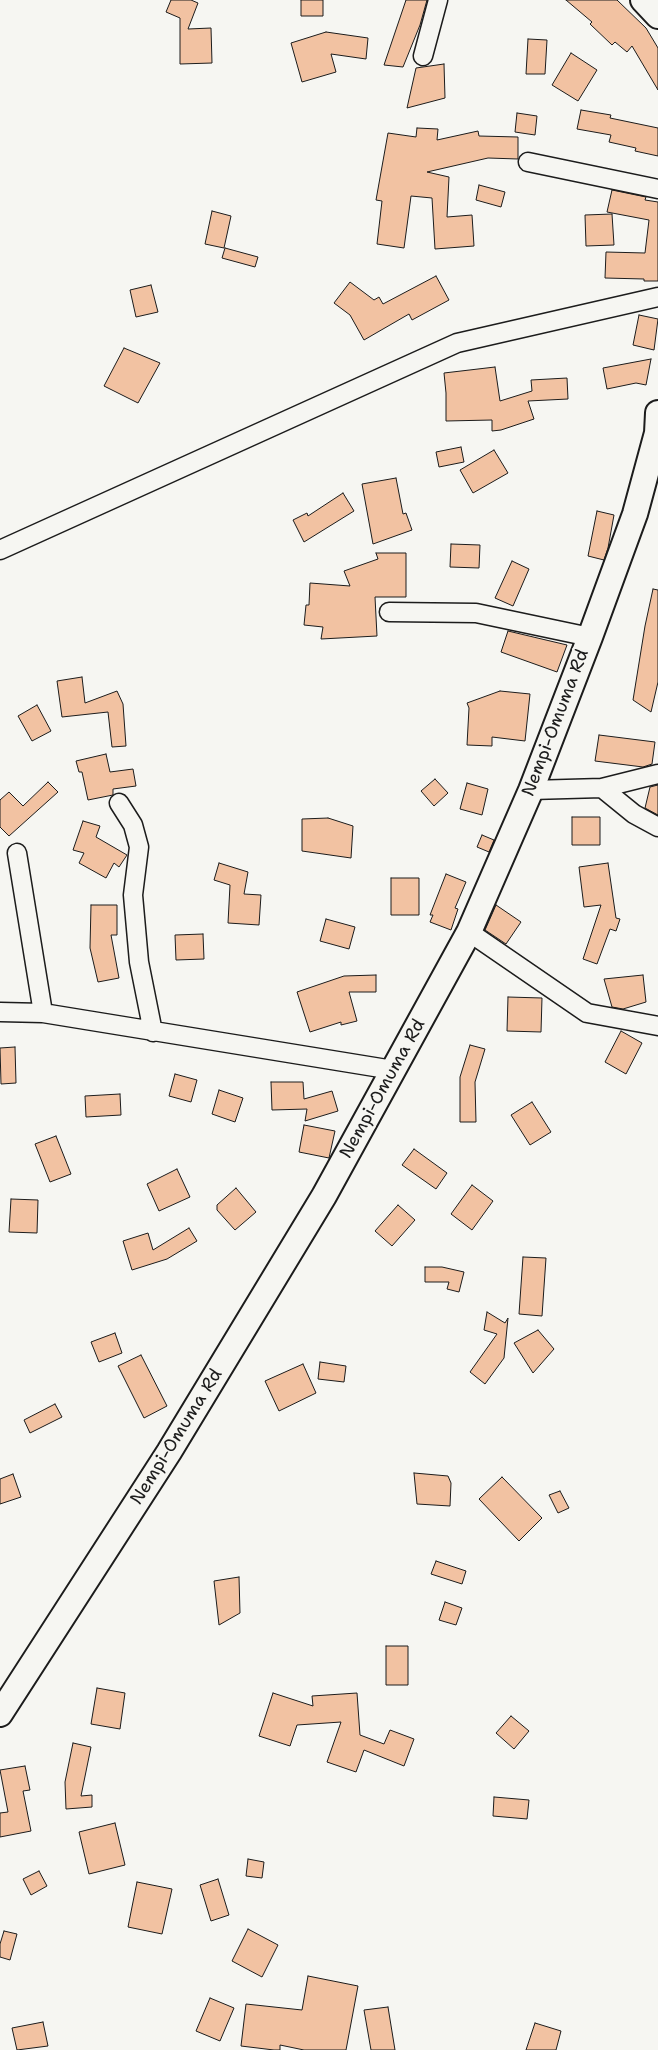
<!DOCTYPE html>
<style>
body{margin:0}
canvas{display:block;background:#f6f6f2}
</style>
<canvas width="658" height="2050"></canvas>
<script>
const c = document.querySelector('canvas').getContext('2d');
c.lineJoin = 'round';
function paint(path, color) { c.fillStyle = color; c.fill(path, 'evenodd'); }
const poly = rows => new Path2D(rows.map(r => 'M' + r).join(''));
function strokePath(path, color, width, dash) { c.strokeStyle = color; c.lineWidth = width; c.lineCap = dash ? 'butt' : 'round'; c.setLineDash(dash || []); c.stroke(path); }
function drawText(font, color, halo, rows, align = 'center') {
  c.font = font + ' "Shantell Sans",sans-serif'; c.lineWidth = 5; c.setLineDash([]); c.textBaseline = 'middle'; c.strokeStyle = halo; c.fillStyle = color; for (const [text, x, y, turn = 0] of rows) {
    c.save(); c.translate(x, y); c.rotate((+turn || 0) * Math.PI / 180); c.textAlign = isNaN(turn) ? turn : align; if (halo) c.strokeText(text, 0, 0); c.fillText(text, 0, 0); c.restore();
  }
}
const building = poly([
 [171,0,191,0,198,3,188,29,211,28,212,63,180,64,180,18,166,12,171,0],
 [301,0,323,0,323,16,301,16,301,0],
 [406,0,427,0,420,25,403,67,384,65,406,0],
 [566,0,617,0,646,28,658,48,658,90,632,46,627,52,615,42,612,45,590,24,592,22,566,0],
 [326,32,368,38,366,59,331,54,336,72,302,82,291,43,326,32],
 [528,39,547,40,545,74,526,74,528,39],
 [571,53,597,70,578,101,552,85,571,53],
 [444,64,445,98,407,108,416,68,444,64],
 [581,110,611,115,610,118,658,128,658,156,635,151,636,148,609,142,611,135,577,129,581,110],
 [517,113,537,116,535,135,515,132,517,113],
 [417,128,438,129,437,140,478,131,479,136,518,137,518,159,488,158,427,172,449,177,447,217,472,215,474,246,435,249,432,198,411,196,404,248,377,244,382,201,376,200,388,133,416,137,417,128],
 [479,185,505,192,501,207,476,200,479,185],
 [612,190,646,197,645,200,658,202,658,281,644,281,644,279,605,278,606,252,645,253,649,220,607,212,612,190],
 [212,211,231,216,224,248,205,244,212,211],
 [612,214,614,245,586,246,585,215,612,214],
 [225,248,258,257,255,267,222,258,225,248],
 [436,276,449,300,412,320,409,314,364,340,350,315,334,303,350,282,374,300,379,297,383,304,436,276],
 [151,285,158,312,136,317,130,290,151,285],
 [639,315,658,319,654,350,633,345,639,315],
 [124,348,160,363,138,403,104,386,124,348],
 [651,359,646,385,636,383,607,389,603,368,651,359],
 [495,367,500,401,532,391,531,380,567,378,568,399,528,401,534,419,501,430,492,431,492,420,446,421,446,393,444,373,495,367],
 [461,447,464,462,439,467,436,452,461,447],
 [494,450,508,473,473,493,460,470,494,450],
 [396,478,403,514,406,513,412,530,373,544,362,484,396,478],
 [343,493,354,511,304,542,293,520,307,513,308,516,343,493],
 [597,511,614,515,608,548,604,560,588,556,597,511],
 [451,544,480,545,479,568,450,567,451,544],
 [376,553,406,553,406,597,375,597,377,636,321,639,323,627,304,625,306,605,309,605,310,583,350,586,344,571,378,559,376,553],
 [512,561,529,569,513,606,495,598,512,561],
 [653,589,658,590,658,682,651,712,633,700,645,626,653,589],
 [508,631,567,645,557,672,501,652,508,631],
 [82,677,85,703,117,691,123,704,126,746,112,747,108,712,62,717,57,681,82,677],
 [500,691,530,694,525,741,492,737,492,746,467,745,469,708,467,703,500,691],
 [37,705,51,731,32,741,18,716,37,705],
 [599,735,655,742,652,764,643,767,595,761,599,735],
 [106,754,110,772,133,769,136,786,113,789,113,795,88,800,82,772,79,772,76,761,106,754],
 [435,779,448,793,434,806,421,791,435,779],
 [48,782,58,792,9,836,0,827,0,800,9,792,23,806,48,782],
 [467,783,488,789,482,815,460,809,467,783],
 [658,785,658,815,645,808,650,787,658,785],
 [572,817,600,817,600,845,572,845,572,817],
 [328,818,353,826,351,858,302,851,302,819,328,818],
 [83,821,100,826,96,837,127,855,119,867,114,863,106,878,79,863,84,853,73,850,83,821],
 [482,835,494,840,489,852,477,847,482,835],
 [219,863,248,872,244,894,261,895,259,925,228,923,230,885,214,880,219,863],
 [608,863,616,918,620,919,616,931,610,929,597,964,583,959,601,905,584,907,579,867,608,863],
 [446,874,466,882,455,908,458,909,451,930,430,922,433,915,430,915,446,874],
 [391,878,419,878,419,915,391,915,391,878],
 [91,905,117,905,117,935,111,935,119,978,98,982,90,948,91,905],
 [496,905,521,922,506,944,485,930,496,905],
 [326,919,355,927,349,949,320,941,326,919],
 [203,934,204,959,176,960,175,935,203,934],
 [376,975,376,992,349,992,357,1021,341,1025,341,1022,310,1032,297,992,344,976,376,975],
 [643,975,646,1002,623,1009,612,1007,604,979,643,975],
 [508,997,542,998,541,1032,507,1031,508,997],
 [621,1031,642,1043,626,1074,605,1062,621,1031],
 [470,1045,485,1049,475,1082,476,1122,460,1122,460,1077,470,1045],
 [15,1047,16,1083,1,1084,0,1048,15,1047],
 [175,1074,197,1080,191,1102,169,1096,175,1074],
 [271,1082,303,1082,304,1099,332,1091,338,1111,305,1121,307,1109,272,1110,271,1082],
 [219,1090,243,1098,235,1122,212,1114,219,1090],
 [120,1094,121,1115,86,1117,85,1096,120,1094],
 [532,1102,551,1132,530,1145,511,1115,532,1102],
 [304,1125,335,1131,329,1158,299,1152,304,1125],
 [56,1136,71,1174,50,1182,35,1144,56,1136],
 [414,1149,447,1173,436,1189,402,1165,414,1149],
 [177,1169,190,1197,159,1211,147,1184,177,1169],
 [472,1185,493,1201,472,1230,451,1214,472,1185],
 [236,1188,256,1212,235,1230,217,1210,217,1205,236,1188],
 [11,1199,38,1200,37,1233,9,1232,11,1199],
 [398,1205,415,1220,392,1246,375,1231,398,1205],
 [189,1228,197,1241,167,1259,132,1270,123,1241,148,1233,153,1250,189,1228],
 [523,1257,546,1258,542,1316,519,1314,523,1257],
 [425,1267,442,1267,464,1272,459,1292,447,1289,449,1282,425,1282,425,1267],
 [487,1312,505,1323,508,1318,504,1358,485,1384,470,1372,497,1334,484,1330,487,1312],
 [538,1330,554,1349,533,1373,514,1343,538,1330],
 [115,1333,122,1353,99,1362,91,1342,115,1333],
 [141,1355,167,1406,144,1418,118,1366,141,1355],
 [320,1362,346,1366,344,1382,318,1379,320,1362],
 [303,1364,316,1393,279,1411,265,1381,303,1364],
 [55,1404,62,1417,30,1433,24,1420,55,1404],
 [414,1473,448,1476,451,1483,450,1506,417,1504,414,1473],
 [13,1474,21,1497,0,1504,0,1479,13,1474],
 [502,1477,542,1518,519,1541,479,1499,502,1477],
 [560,1491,569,1508,558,1513,549,1495,560,1491],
 [436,1561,466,1571,462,1584,431,1574,436,1561],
 [239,1577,240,1613,219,1625,214,1581,239,1577],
 [445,1602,462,1608,456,1625,439,1620,445,1602],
 [386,1646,408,1646,408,1685,386,1685,386,1646],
 [97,1688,125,1693,120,1729,91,1724,97,1688],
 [273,1693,313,1706,312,1696,357,1693,360,1735,384,1744,390,1730,414,1739,404,1766,364,1750,356,1772,327,1762,341,1722,297,1725,290,1746,259,1736,273,1693],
 [511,1716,529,1731,514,1749,496,1733,511,1716],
 [73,1743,91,1747,81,1796,92,1795,92,1807,66,1809,65,1782,73,1743],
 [25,1766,30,1790,23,1791,31,1831,0,1837,0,1813,8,1812,0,1770,25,1766],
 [494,1797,529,1800,527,1819,493,1816,494,1797],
 [115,1823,125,1865,89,1874,79,1832,115,1823],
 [248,1859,264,1862,262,1878,246,1876,248,1859],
 [39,1871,47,1886,31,1895,23,1879,39,1871],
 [218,1879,229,1915,211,1921,200,1885,218,1879],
 [137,1882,172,1889,162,1934,128,1927,137,1882],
 [248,1929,278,1945,262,1977,232,1961,248,1929],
 [4,1931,17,1934,10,1960,0,1957,0,1944,4,1931],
 [308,1976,358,1986,346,2050,304,2050,280,2045,280,2050,274,2050,241,2046,246,2004,302,2010,308,1976],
 [210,1998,234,2008,220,2041,196,2031,210,1998],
 [388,2007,395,2050,371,2050,364,2010,388,2007],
 [43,2022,48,2046,17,2050,12,2028,43,2022],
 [535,2023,561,2031,556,2050,526,2050,535,2023]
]);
paint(building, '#f2c2a2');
strokePath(building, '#1c1c1c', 1);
const street = poly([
 [423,56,438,0],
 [528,162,658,189],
 [0,550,457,343,658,297],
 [389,612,476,613,590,637],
 [602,788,634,814,658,827],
 [531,790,602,788,658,774],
 [119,803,133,825,139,847,133,895,139,962,153,1032],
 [17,853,43,1013],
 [469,932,587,1013,658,1026],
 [0,1012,43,1013,393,1070]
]);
const secondary = poly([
 [643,0,658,16],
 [0,1714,169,1452,324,1196,469,932,531,790,590,637,635,514,657,433,658,413]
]);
strokePath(street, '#1c1c1c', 21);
strokePath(secondary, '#1c1c1c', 28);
strokePath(street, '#f6f6f2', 18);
strokePath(secondary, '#f6f6f2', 24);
drawText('18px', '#1c1c1c', '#f6f6f2', [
 ["Nempi-Omuma Rd",556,723,-69],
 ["Nempi-Omuma Rd",383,1089,-61],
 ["Nempi-Omuma Rd",177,1437,-58]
]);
</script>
